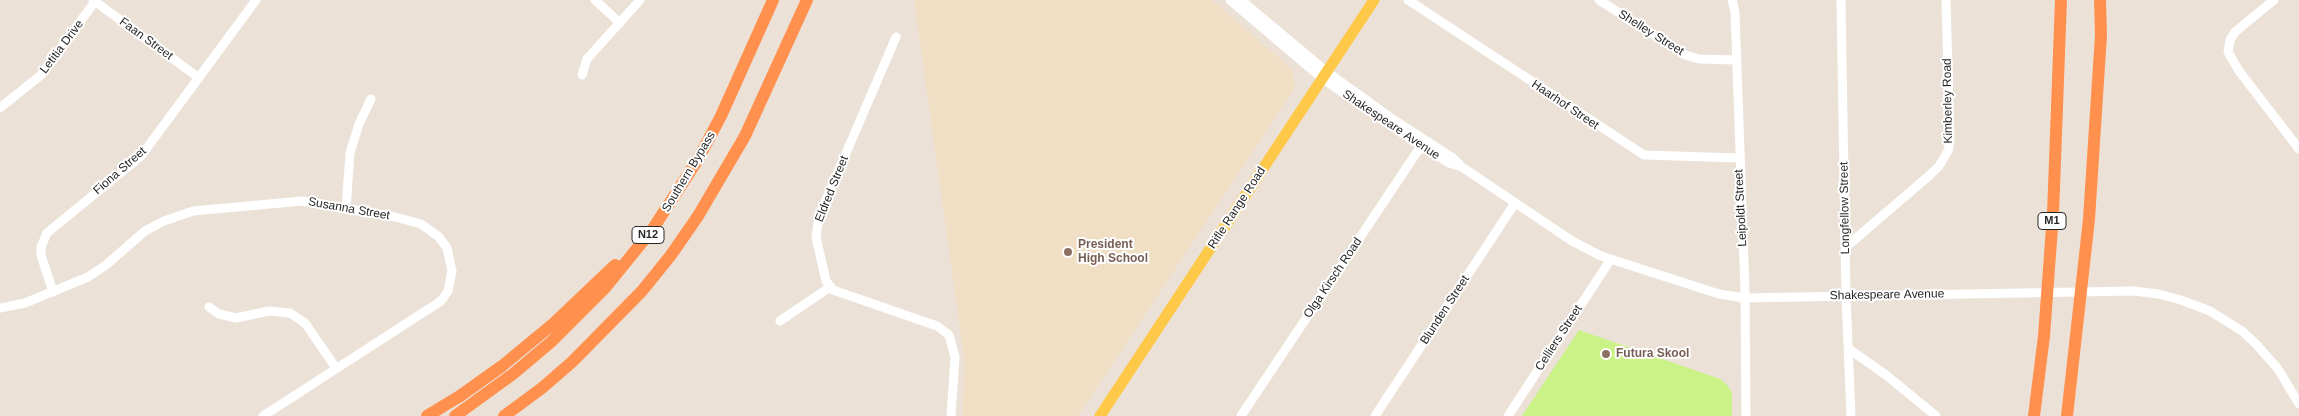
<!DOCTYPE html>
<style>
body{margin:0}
canvas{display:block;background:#ece1d7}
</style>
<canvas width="2299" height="416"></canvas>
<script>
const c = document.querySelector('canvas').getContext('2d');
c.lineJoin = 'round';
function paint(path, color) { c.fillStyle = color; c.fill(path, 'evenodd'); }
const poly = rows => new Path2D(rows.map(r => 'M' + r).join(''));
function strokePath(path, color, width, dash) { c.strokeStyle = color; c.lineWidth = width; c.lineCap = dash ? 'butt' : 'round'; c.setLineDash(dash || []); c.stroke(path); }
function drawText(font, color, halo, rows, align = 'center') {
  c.font = font + ' Helvetica,sans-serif'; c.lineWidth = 4; c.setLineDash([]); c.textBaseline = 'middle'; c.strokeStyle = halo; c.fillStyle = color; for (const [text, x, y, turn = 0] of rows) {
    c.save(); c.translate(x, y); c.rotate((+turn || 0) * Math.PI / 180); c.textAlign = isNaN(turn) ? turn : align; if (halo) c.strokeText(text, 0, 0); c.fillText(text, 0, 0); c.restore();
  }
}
paint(poly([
 [914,0,1212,0,1293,70,1295,88,1078,416,962,416,965,365,963,350]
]), '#f0dfc4');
paint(poly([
 [1579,330,1720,379,1727,385,1732,392,1732,416,1522,416]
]), '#cbf287');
strokePath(poly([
 [93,0,199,78],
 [595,0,620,23],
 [1230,0,1323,79,1421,146,1449,163,1462,167,1572,241,1601,256,1719,294,1744,298,2134,291,2158,294,2181,300,2210,311,2242,331,2257,345,2278,369,2299,404],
 [1241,0,1327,72,1391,118,1453,158,1460,165],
 [1408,0,1644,155,1739,158],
 [1599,0,1685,55,1699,59,1736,60],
 [1732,0,1735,12,1745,291,1746,416],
 [1841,0,1846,296,1851,416],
 [2274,0,2235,32,2230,40,2228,52,2239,71,2299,149],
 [896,37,819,216,816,237,826,281,833,290,937,326,949,335,955,357,951,416],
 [582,75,587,59,640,0],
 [0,108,41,75,96,0],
 [346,209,350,153,359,124,371,99],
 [1846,247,1931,174,1939,166,1948,151,1950,141,1946,0],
 [53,292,41,255,41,247,47,233,141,156,256,0],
 [209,307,219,314,236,318,269,311,290,313,305,323,336,368],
 [0,308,25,303,88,277,106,265,145,231,164,221,193,211,302,201,395,217,421,224,439,237,447,248,452,271,448,291,441,301,263,416],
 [780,321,830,287],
 [1849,349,1886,375,1936,416],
 [1241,416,1425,140],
 [1375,416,1515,203],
 [1508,416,1611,259]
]), '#fff', 9);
strokePath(poly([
 [1100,416,1374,0]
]), '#fec849', 11);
strokePath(poly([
 [427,416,460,396,502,366,554,323,615,265],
 [455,416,513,374,551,342,605,288,652,230,697,161,721,116,773,0],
 [504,416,542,388,572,362,642,291,671,255,698,216,745,136,807,0],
 [2034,416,2044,336,2053,214,2061,0],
 [2067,416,2089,219,2101,35,2100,0]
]), '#ff904e', 12);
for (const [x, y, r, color] of [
 [1068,252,5,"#8d6e63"],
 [1606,354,5,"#8d6e63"]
]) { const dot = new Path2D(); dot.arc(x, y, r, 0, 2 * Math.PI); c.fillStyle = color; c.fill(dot); strokePath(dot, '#fff', 2); }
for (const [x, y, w] of [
 [2052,221,28],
 [648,235,32]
]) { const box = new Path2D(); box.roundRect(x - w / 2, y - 8.5, w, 17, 4); c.fillStyle = '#fff'; c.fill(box); strokePath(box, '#272727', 1); }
drawText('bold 11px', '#272727', null, [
 ["M1",2052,221],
 ["N12",648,235]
]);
drawText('12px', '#272727', '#fff', [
 ["Shelley Street",1651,33,32],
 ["Faan Street",146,39,36],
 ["Letitia Drive",62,47,-53],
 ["Kimberley Road",1948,101,-91],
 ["Haarhof Street",1565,105,34],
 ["Shakespeare Avenue",1391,125,34],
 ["Fiona Street",120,171,-41],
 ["Southern Bypass",689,172,-59],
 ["Eldred Street",832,189,-68],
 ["Rifle Range Road",1237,208,-57],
 ["Leipoldt Street",1741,208,-93],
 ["Longfellow Street",1845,208,-91],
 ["Susanna Street",349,209,10],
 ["Olga Kirsch Road",1333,278,-56],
 ["Shakespeare Avenue",1887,295,-1],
 ["Blunden Street",1445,310,-57],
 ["Celliers Street",1559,338,-57]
]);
drawText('bold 12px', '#785e54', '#fff', [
 ["President",1078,245],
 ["High School",1078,259],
 ["Futura Skool",1616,354]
], 'left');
</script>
